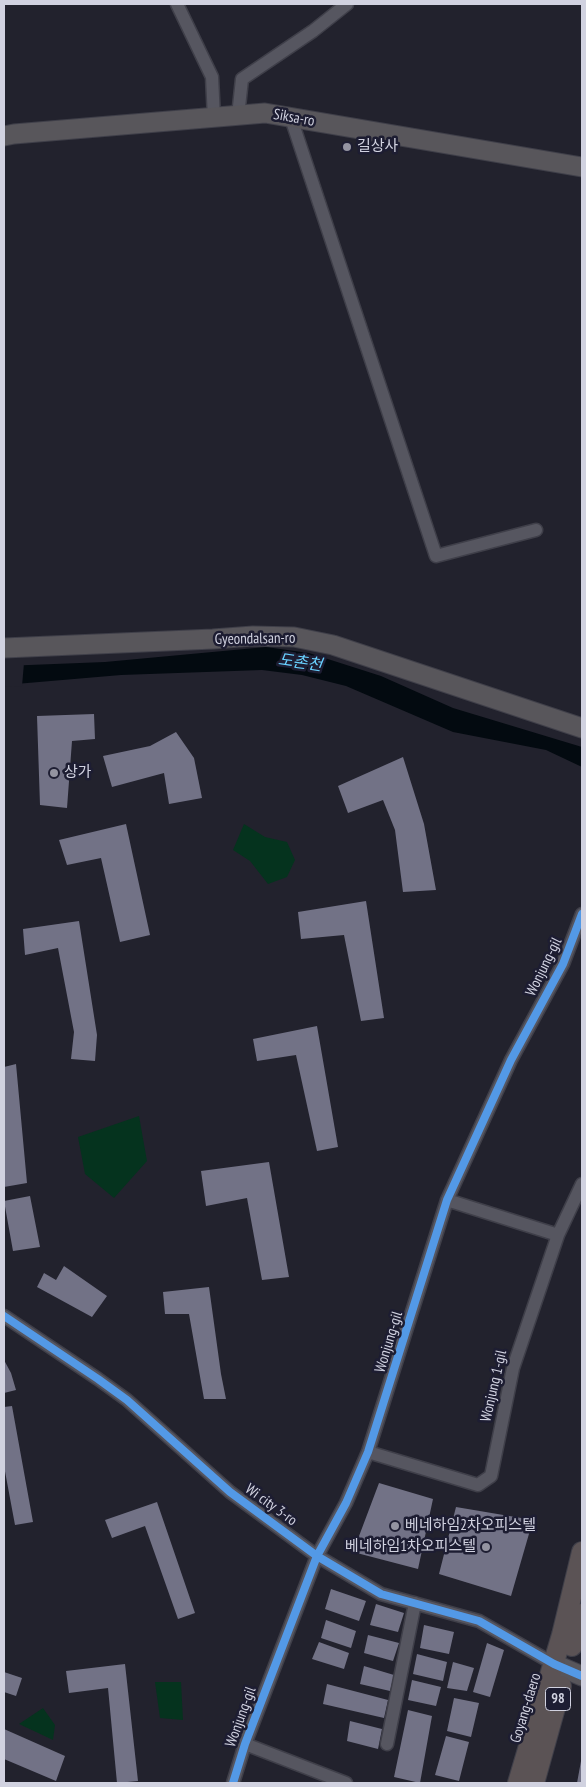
<!DOCTYPE html>
<meta charset="utf-8">
<style>
body{margin:0}
#map{position:relative;width:586px;height:1787px;overflow:hidden;background:#22222d;font-family:"PT Sans Narrow",sans-serif}
canvas{display:block}
.frame{position:absolute;inset:0;border:5px solid #d1d2e0;pointer-events:none}
</style>
<div id="map">
<canvas width="586" height="1787"></canvas>
<div class="frame"></div>
</div>
<script>
const c = document.querySelector('canvas').getContext('2d');
c.lineJoin = 'round';
function paint(path, color) { c.fillStyle = color; c.fill(path, 'evenodd'); }
const poly = rows => new Path2D(rows.map(r => 'M' + r).join(''));
function strokePath(path, color, width, dash) { c.strokeStyle = color; c.lineWidth = width; c.lineCap = dash ? 'butt' : 'round'; c.setLineDash(dash || []); c.stroke(path); }
function drawText(font, color, halo, rows, align = 'center') {
  c.font = font + ' "PT Sans Narrow","Noto Sans KR",sans-serif'; c.lineWidth = 5; c.setLineDash([]); c.textBaseline = 'middle'; c.strokeStyle = halo; c.fillStyle = color; for (const [text, x, y, turn = 0] of rows) {
    c.save(); c.translate(x, y); c.rotate((+turn || 0) * Math.PI / 180); c.textAlign = isNaN(turn) ? turn : align; if (halo) c.strokeText(text, 0, 0); c.fillText(text, 0, 0); c.restore();
  }
}
paint(poly([
 [244,824,265,837,287,842,295,860,287,877,268,884,250,861,233,850],
 [139,1116,147,1161,114,1198,85,1174,78,1137],
 [155,1682,181,1682,183,1720,160,1718],
 [43,1708,55,1725,53,1740,19,1724]
]), '#05331e');
paint(poly([
 [266,647,309,653,381,676,453,708,582,747,582,767,546,750,453,732,346,686,302,675,262,670,121,675,4,685,4,666,105,662]
]), '#030a10');
paint(poly([
 [4,663,24,663,22,686,4,687]
]), '#22222d');
paint(poly([
 [94,714,95,739,72,741,67,808,40,805,37,716],
 [176,732,194,758,202,798,169,804,164,773,112,787,103,756,150,746],
 [403,757,424,824,436,890,403,892,395,830,383,800,348,813,338,786],
 [126,824,150,935,120,942,101,858,67,865,59,840],
 [366,901,384,1018,361,1021,344,935,301,939,298,912],
 [79,921,97,1035,95,1061,71,1059,74,1032,58,948,25,955,23,929],
 [317,1026,338,1147,317,1151,296,1055,257,1061,253,1039],
 [16,1064,27,1183,4,1187,4,1067],
 [269,1162,289,1277,262,1280,247,1198,206,1206,201,1171],
 [30,1196,40,1247,13,1251,4,1201],
 [64,1266,107,1296,92,1317,37,1287,44,1273,56,1280],
 [209,1287,221,1374,226,1399,204,1399,189,1314,165,1314,163,1292],
 [4,1360,11,1373,16,1390,4,1393],
 [12,1406,33,1522,15,1525,4,1466,4,1407],
 [379,1483,433,1499,418,1569,353,1552],
 [157,1502,195,1613,178,1619,145,1526,112,1538,105,1520],
 [456,1507,533,1520,511,1596,439,1574],
 [331,1589,366,1601,359,1621,325,1609],
 [376,1604,404,1613,398,1632,370,1625],
 [326,1620,356,1631,351,1648,321,1638],
 [424,1625,454,1632,449,1654,420,1648],
 [368,1635,399,1643,393,1661,364,1653],
 [319,1642,349,1653,344,1669,312,1659],
 [487,1643,504,1650,490,1697,473,1692],
 [417,1654,447,1662,443,1681,413,1674],
 [453,1662,474,1668,467,1691,447,1688],
 [125,1664,138,1781,117,1783,108,1688,69,1693,66,1671],
 [364,1666,394,1675,390,1691,360,1684],
 [4,1672,22,1678,16,1696,4,1692],
 [412,1680,441,1687,436,1706,408,1700],
 [327,1684,388,1700,384,1718,323,1704],
 [454,1698,479,1703,471,1737,447,1731],
 [408,1710,432,1716,420,1783,394,1777],
 [350,1721,382,1729,378,1749,347,1741],
 [4,1729,65,1756,56,1781,4,1759],
 [446,1736,469,1742,459,1781,435,1775],
 [581,1761,582,1783,577,1783]
]), '#727286');
const street = poly([
 [177,4,212,77,214,118],
 [238,116,242,79,313,31,347,4],
 [291,118,436,556,536,530],
 [447,1200,558,1235],
 [4,1316,98,1379,127,1400,230,1492,317,1556,381,1594,479,1621,554,1664],
 [368,1452,478,1485,491,1476,513,1368,558,1235,582,1184],
 [245,1744,346,1783],
 [387,1744,415,1603],
 [233,1783,245,1744,317,1556,346,1503,368,1452,447,1200,511,1060,563,964,582,914]
]);
const secondary = poly([
 [4,136,14,134,265,113,582,167],
 [4,648,213,639,253,636,294,637,333,645,582,728],
 [554,1664,582,1676]
]);
const primary = poly([
 [572,1646,582,1614],
 [518,1783,562,1635,582,1552],
 [534,1783,561,1686]
]);
strokePath(street, '#3f3f49', 15);
strokePath(secondary, '#3f3f49', 21);
strokePath(primary, '#3f3f49', 22);
strokePath(street, '#565660', 12);
strokePath(secondary, '#58565b', 19);
strokePath(primary, '#5b5355', 20);
strokePath(poly([
 [4,1316,98,1379,127,1400,230,1492,317,1556,381,1594,479,1621,554,1664,582,1676],
 [233,1783,245,1744,317,1556,346,1503,368,1452,447,1200,511,1060,563,964,582,914]
]), '#5399e6', 8);
for (const [x, y, r, color] of [
 [347,147,5,"#9494a1"],
 [54,773,5,"#9494a1"],
 [395,1526,5,"#9494a1"],
 [486,1547,5,"#9494a1"]
]) { const dot = new Path2D(); dot.arc(x, y, r, 0, 2 * Math.PI); c.fillStyle = color; c.fill(dot); strokePath(dot, '#1d1d32', 2); }
for (const [x, y, w] of [
 [558,1699,25]
]) { const box = new Path2D(); box.roundRect(x - w / 2, y - 11.5, w, 23, 4); c.fillStyle = '#1d1d32'; c.fill(box); strokePath(box, '#d1d2e0', 1); }
drawText('bold 14px', '#d1d2e0', null, [
 ["98",558,1699]
]);
drawText('15px', '#d1d2e0', '#1d1d32', [
 ["Siksa-ro",294,118,10],
 ["Gyeondalsan-ro",255,639,-1],
 ["Wonjung-gil",544,967,-64],
 ["Wonjung-gil",389,1342,-73],
 ["Wonjung 1-gil",494,1386,-77],
 ["Wi city 3-ro",271,1505,36],
 ["Goyang-daero",526,1708,-73],
 ["Wonjung-gil",241,1717,-70]
]);
drawText('15px', '#d1d2e0', '#1d1d32', [
 ["길상사",357,147],
 ["상가",64,773],
 ["베네하임2차오피스텔",405,1526],
 ["베네하임1차오피스텔",476,1547,"right"]
], 'left');
drawText('italic 16px', '#69d1ff', '#1d1d32', [
 ["도촌천",300,663,8]
]);
</script>
